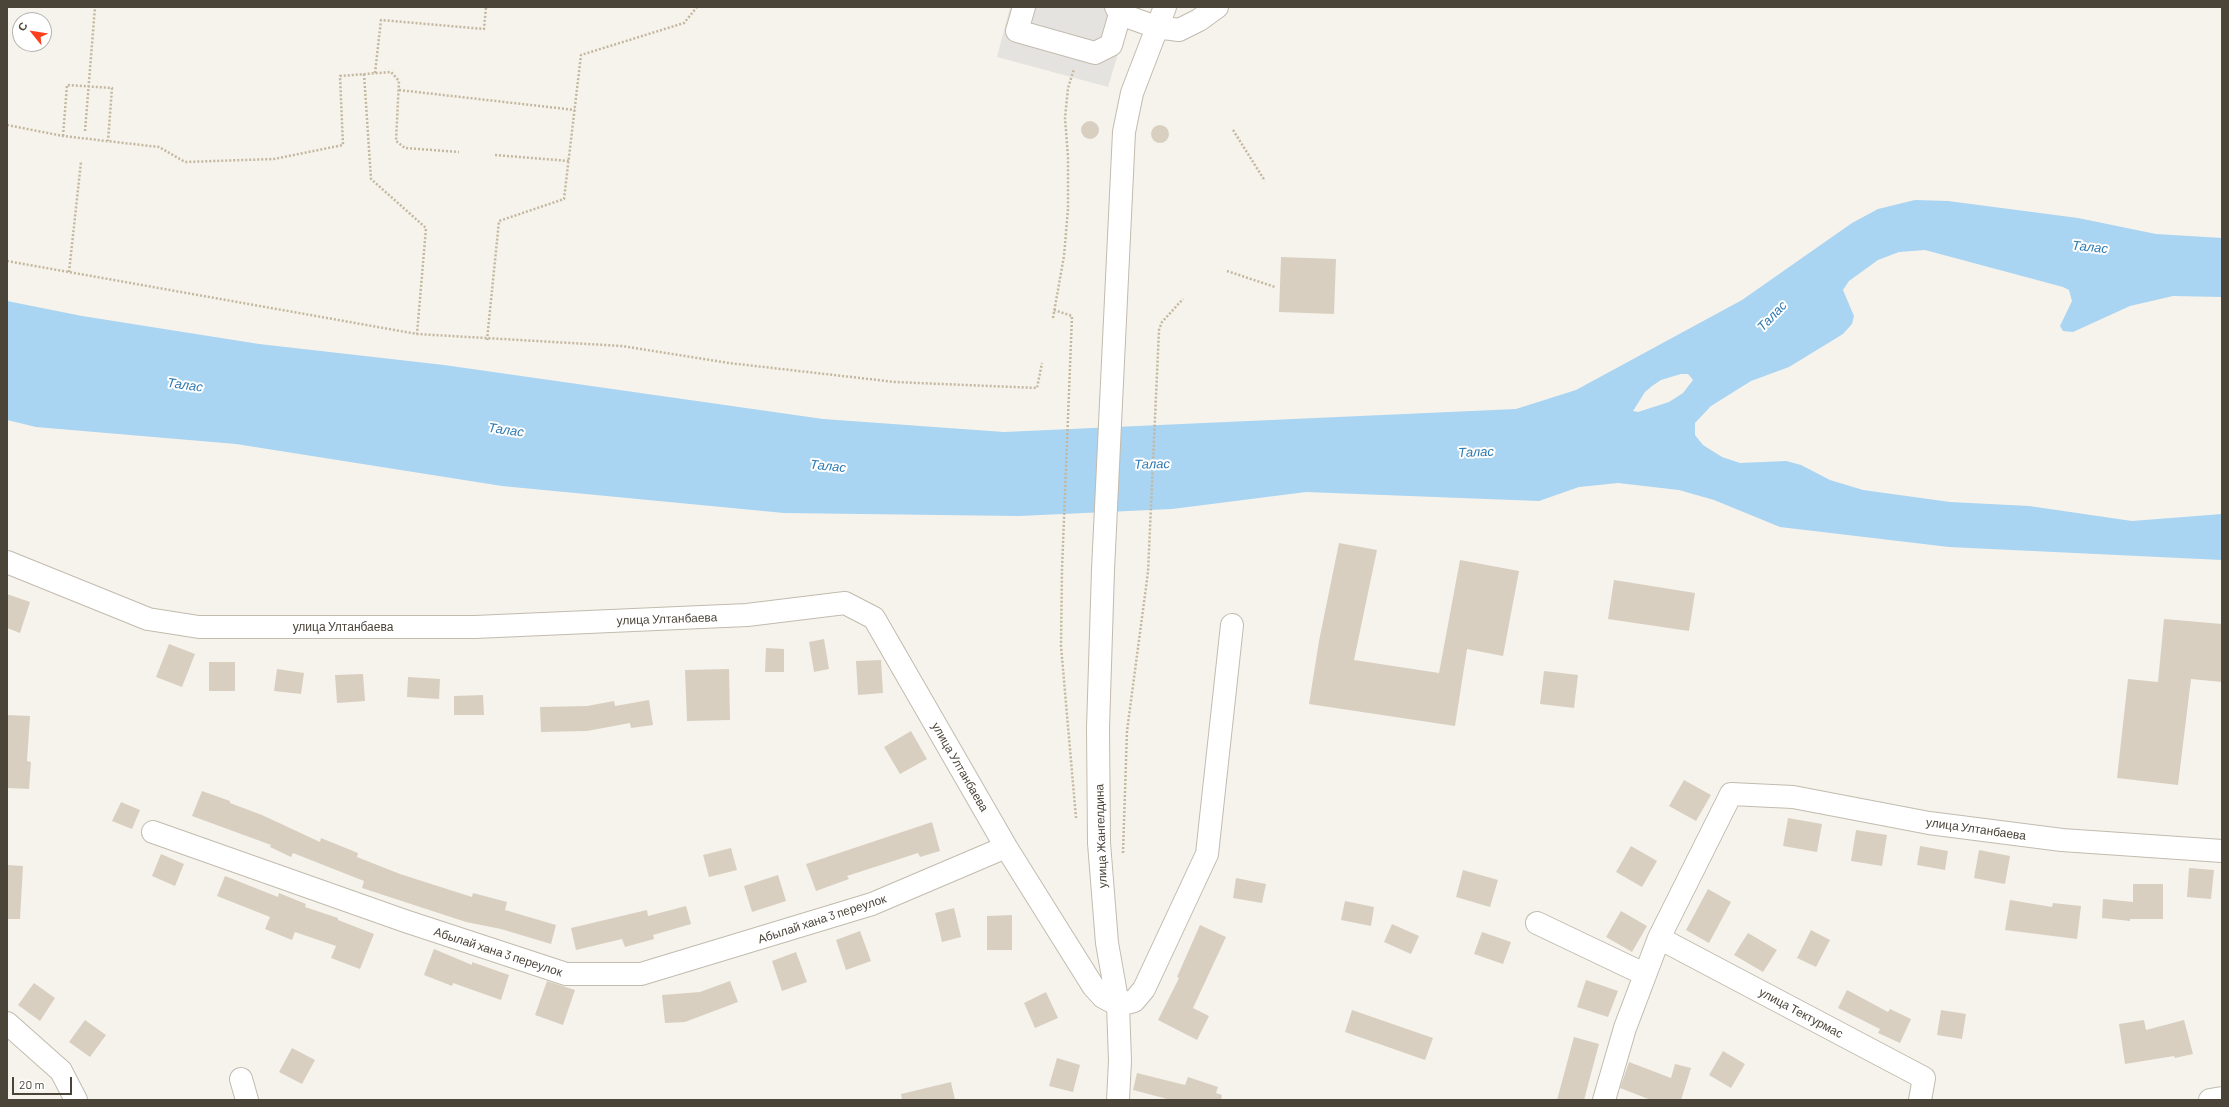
<!DOCTYPE html>
<meta charset="utf-8">
<style>
body{margin:0}
#map{position:relative;width:2229px;height:1107px;overflow:hidden;background:#f6f3ec;font-family:Barlow,sans-serif}
canvas{display:block}
.frame{position:absolute;inset:0;border:8px solid #4b4439;pointer-events:none}
.north{position:absolute;left:12px;top:12px;width:40px;height:40px;box-sizing:border-box;background:#fff;border:1px solid #b7b4b0;border-radius:50%;rotate:300deg;font-size:11px;font-weight:700;line-height:16px;text-align:center;color:#4b4439}
.north::after{content:'';display:block;margin:auto;width:14px;height:18px;background:#fc3f1d;clip-path:polygon(50% 0,100% 100%,50% 72%,0 100%)}
.scale{position:absolute;left:12px;top:1077px;width:60px;height:18px;box-sizing:border-box;border:2px solid #4b4439;border-top:0;padding-left:5px;font-size:12px;line-height:14px;white-space:nowrap;color:#4b4439;-webkit-text-stroke:3px #fff;paint-order:stroke}
</style>
<div id="map">
<canvas width="2229" height="1107"></canvas>
<div class="frame"></div>
<div class="north">С</div>
<div class="scale">20 m</div>
</div>
<script>
const c = document.querySelector('canvas').getContext('2d');
c.lineJoin = 'round';
function paint(path, color) { c.fillStyle = color; c.fill(path, 'evenodd'); }
const poly = rows => new Path2D(rows.map(r => 'M' + r).join(''));
function strokePath(path, color, width, dash) { c.strokeStyle = color; c.lineWidth = width; c.lineCap = dash ? 'butt' : 'round'; c.setLineDash(dash || []); c.stroke(path); }
function drawText(font, color, halo, rows, align = 'center') {
  c.font = font + ' Barlow,sans-serif'; c.lineWidth = 4; c.setLineDash([]); c.textBaseline = 'middle'; c.strokeStyle = halo; c.fillStyle = color; for (const [text, x, y, turn = 0] of rows) {
    c.save(); c.translate(x, y); c.rotate((+turn || 0) * Math.PI / 180); c.textAlign = isNaN(turn) ? turn : align; if (halo) c.strokeText(text, 0, 0); c.fillText(text, 0, 0); c.restore();
  }
}
paint(poly([
 [1010,7,1132,7,1108,87,997,57]
]), '#e5e3e0');
paint(poly([
 [1915,200,1948,201,2078,218,2156,234,2222,238,2222,297,2173,296,2130,306,2073,332,2063,331,2060,326,2072,301,2069,290,2063,287,1925,250,1899,252,1878,260,1849,281,1843,290,1854,316,1852,324,1843,334,1789,367,1751,381,1711,406,1695,423,1695,435,1703,445,1722,457,1740,463,1786,461,1801,465,1830,480,1863,490,1950,502,2029,506,2132,521,2222,514,2222,560,1949,547,1780,527,1714,500,1679,490,1618,483,1579,487,1539,501,1306,492,1172,509,1019,516,784,513,502,486,236,444,36,427,7,420,7,301,82,316,259,344,444,365,823,419,1004,432,1516,409,1576,390,1742,300,1852,223,1878,209],
 [1681,374,1688,374,1693,380,1683,393,1669,402,1638,412,1633,411,1645,392,1652,386,1661,380]
]), '#a9d4f2');
paint(poly([
 '1081 130a9 9 0 1 1 18 0a9 9 0 1 1-18 0Z',
 '1151 134a9 9 0 1 1 18 0a9 9 0 1 1-18 0Z',
 [1281,257,1336,259,1334,314,1279,312],
 [1339,543,1377,550,1354,660,1439,673,1460,560,1519,571,1503,656,1467,649,1455,726,1309,704,1319,641],
 [1614,580,1695,593,1689,631,1608,619],
 [7,594,30,602,20,633,7,628],
 [2164,619,2222,624,2222,682,2191,679,2178,785,2117,778,2128,679,2158,682],
 [824,639,829,669,814,672,809,642],
 [169,644,195,654,182,687,156,677],
 [766,648,784,649,784,672,765,672],
 [881,660,883,693,858,695,856,661],
 [209,662,235,662,235,691,209,691],
 [277,669,304,673,301,694,274,691],
 [729,669,730,720,687,721,685,670],
 [1544,671,1578,675,1574,708,1540,704],
 [363,674,365,701,337,703,335,675],
 [408,677,440,679,439,699,407,697],
 [483,695,484,715,454,715,454,696],
 [649,700,653,725,631,728,630,723,587,731,541,732,540,707,587,706,614,701,615,706],
 [7,715,30,716,27,761,31,762,29,789,7,788],
 [911,731,927,759,900,774,884,747],
 [1684,780,1711,795,1696,821,1669,806],
 [202,791,230,801,230,803,262,815,320,842,321,838,358,853,357,857,400,874,472,897,473,893,507,902,505,910,556,925,551,944,501,929,466,922,362,888,364,881,293,853,291,857,270,847,271,845,192,816],
 [121,802,140,810,132,829,112,821],
 [1788,818,1822,824,1817,852,1783,846],
 [932,822,940,851,920,857,918,853,847,876,849,879,816,891,806,864],
 [1856,830,1887,835,1882,866,1851,861],
 [1631,846,1657,861,1642,887,1616,872],
 [1920,846,1948,851,1945,870,1917,865],
 [731,848,737,870,709,877,703,855],
 [1979,850,2010,856,2005,884,1974,878],
 [161,854,184,864,175,886,152,876],
 [7,865,23,866,20,919,7,919],
 [2189,868,2214,870,2211,899,2187,897],
 [1463,870,1498,880,1490,907,1456,897],
 [778,875,786,901,752,912,744,886],
 [225,876,278,897,279,893,306,904,305,907,338,918,338,920,374,934,360,969,331,958,336,946,295,932,292,940,265,929,270,917,217,896],
 [1236,878,1266,884,1262,903,1233,898],
 [2133,884,2163,884,2163,919,2130,919,2130,921,2102,918,2103,899,2133,902],
 [1708,889,1731,902,1709,943,1686,930],
 [2010,900,2052,907,2053,903,2081,906,2077,939,2005,930],
 [1345,901,1374,907,1371,926,1341,920],
 [686,906,691,924,653,935,654,939,625,947,622,939,576,950,571,928,647,910,648,916],
 [954,908,961,937,942,942,935,913],
 [1621,911,1647,926,1632,952,1606,937],
 [1012,915,1012,950,987,950,987,916],
 [1392,924,1419,936,1411,954,1384,942],
 [1200,925,1226,937,1193,1008,1209,1016,1197,1040,1158,1020,1179,978,1177,977],
 [1811,930,1830,940,1816,967,1797,958],
 [860,931,871,961,846,970,836,940],
 [1482,932,1511,942,1503,964,1474,954],
 [1748,933,1777,950,1763,972,1734,955],
 [434,949,472,965,472,962,509,975,501,1000,453,983,452,986,424,975],
 [796,952,807,982,782,991,772,961],
 [1586,980,1618,991,1608,1017,1577,1007],
 [547,981,575,990,563,1025,535,1015],
 [730,981,738,1002,685,1022,665,1023,662,995,700,992],
 [34,983,55,998,40,1021,18,1005],
 [1847,990,1888,1012,1890,1009,1911,1019,1900,1043,1878,1033,1880,1029,1838,1008],
 [1046,992,1058,1018,1035,1028,1024,1003],
 [1352,1010,1433,1038,1425,1060,1345,1032],
 [1941,1010,1966,1014,1962,1039,1937,1035],
 [85,1020,106,1035,90,1057,69,1042],
 [2144,1020,2146,1030,2184,1020,2193,1054,2175,1058,2174,1056,2125,1064,2119,1024],
 [1574,1037,1599,1044,1584,1100,1557,1100],
 [292,1048,315,1060,302,1084,279,1072],
 [1723,1051,1745,1064,1731,1088,1709,1075],
 [1057,1058,1080,1065,1073,1092,1049,1086],
 [1629,1062,1671,1078,1675,1064,1691,1068,1681,1100,1651,1100,1620,1088],
 [1137,1073,1185,1085,1188,1077,1218,1087,1216,1093,1222,1095,1221,1100,1171,1100,1133,1090],
 [951,1082,955,1100,902,1100,901,1094]
]), '#d8cfc1');
const minor = poly([
 [1024,7,1017,31,1095,53,1111,45,1120,14,1116,7],
 [1120,14,1156,27,1179,30,1199,20,1217,7],
 [7,562,148,619,199,627,475,627,747,615,845,603,874,618,1006,847,1093,986,1103,997,1118,1005,1134,1001,1144,989,1207,854,1232,625],
 [153,832,405,921,566,974,641,974,872,904,1006,847],
 [1537,923,1644,974],
 [1659,938,1924,1078,1920,1100],
 [7,1023,61,1071,76,1100],
 [241,1079,247,1100],
 [1118,1100,1120,1061,1118,1005,1107,943,1099,843,1098,728,1103,570,1124,132,1132,93,1165,7],
 [1604,1100,1625,1028,1659,938,1731,794,1793,797,1929,823,2062,840,2222,851],
 [2210,1100,2222,1098]
]);
strokePath(minor, '#c2bbae', 24);
strokePath(poly([
 [375,73,381,20,484,29,486,7],
 [364,74,371,179,426,228,417,334],
 [399,90,575,110],
 [7,125,63,136,159,147,185,162,274,159,343,145,340,76,391,72,399,81,396,141,405,148,459,152],
 [1233,130,1265,181],
 [85,131,95,7],
 [63,136,67,85,112,88,108,141],
 [495,155,569,161],
 [7,261,417,334,622,346,729,363,895,382,1037,388,1042,363],
 [1227,271,1275,287],
 [69,272,81,162],
 [1054,310,1072,316,1062,569,1061,646,1076,818],
 [1053,318,1064,256,1068,209,1068,157,1065,118,1068,88,1074,69],
 [487,340,499,221,564,199,581,55,684,23,697,7],
 [1123,853,1127,731,1148,572,1159,330,1162,322,1183,299]
]), '#c4b79f', 2.5, [2, 2]);
strokePath(minor, '#fff', 22);
drawText('12px', '#4b4439', '#fff', [
 ["улица Ултанбаева",667,619,-2],
 ["улица Ултанбаева",343,627],
 ["улица Ултанбаева",960,767,60],
 ["улица Ултанбаева",1976,829,8],
 ["улица Жангелдина",1101,836,-92],
 ["Абылай хана 3 переулок",822,919,-18],
 ["Абылай хана 3 переулок",498,952,18],
 ["улица Тектурмас",1801,1013,28]
]);
drawText('italic 13px', '#2e7ab2', '#fff', [
 ["Талас",2090,247,6],
 ["Талас",1772,316,-46],
 ["Талас",185,385,8],
 ["Талас",506,430,8],
 ["Талас",1476,452,-2],
 ["Талас",1152,464,-1],
 ["Талас",828,466,6]
]);
</script>
